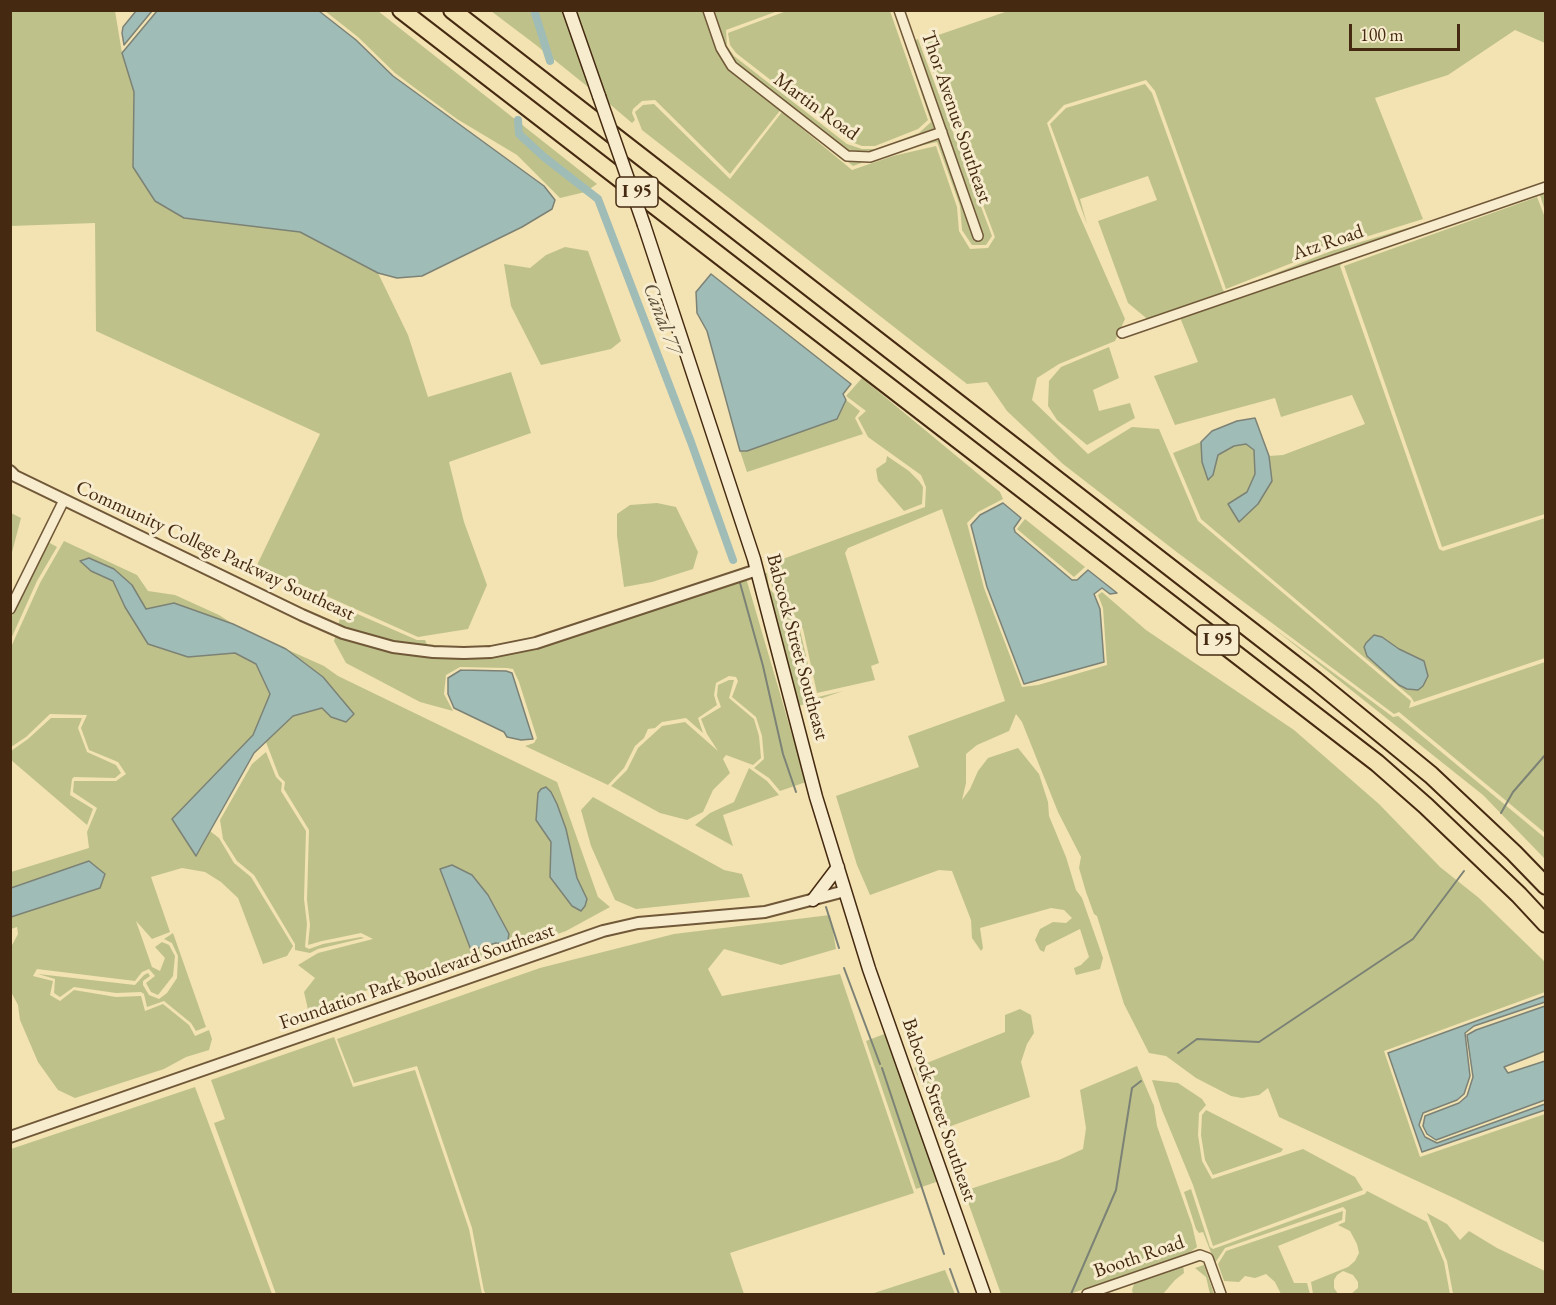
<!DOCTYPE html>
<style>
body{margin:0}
#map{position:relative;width:1556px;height:1305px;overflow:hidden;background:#f3e2b2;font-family:"EB Garamond",serif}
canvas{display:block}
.frame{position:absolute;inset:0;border:12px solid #452a11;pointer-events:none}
.scale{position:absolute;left:1349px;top:24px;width:111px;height:27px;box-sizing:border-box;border:3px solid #452a11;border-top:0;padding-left:8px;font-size:18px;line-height:21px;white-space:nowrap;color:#452a11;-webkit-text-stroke:4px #f7eccd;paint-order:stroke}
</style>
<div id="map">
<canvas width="1556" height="1305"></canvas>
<div class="frame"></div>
<div class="scale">100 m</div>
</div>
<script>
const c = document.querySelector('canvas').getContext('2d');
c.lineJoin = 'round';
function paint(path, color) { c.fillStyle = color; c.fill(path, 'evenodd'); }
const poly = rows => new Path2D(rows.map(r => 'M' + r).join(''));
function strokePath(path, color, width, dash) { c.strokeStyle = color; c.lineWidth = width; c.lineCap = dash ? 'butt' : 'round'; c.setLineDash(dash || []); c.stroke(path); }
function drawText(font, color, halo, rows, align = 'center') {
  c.font = font + ' "EB Garamond",serif'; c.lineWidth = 6; c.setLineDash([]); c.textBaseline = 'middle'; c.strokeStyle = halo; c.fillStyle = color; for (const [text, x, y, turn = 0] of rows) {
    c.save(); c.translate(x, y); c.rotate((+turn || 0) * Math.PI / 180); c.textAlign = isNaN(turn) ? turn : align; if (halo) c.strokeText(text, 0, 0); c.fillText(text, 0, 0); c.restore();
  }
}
paint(poly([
 [789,10,890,11,928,120,918,129,875,146,862,146,849,141,736,53,730,45,728,33],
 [10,11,115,11,122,53,134,92,133,167,184,218,300,232,378,273,408,335,428,397,511,372,531,433,449,462,464,522,487,585,468,629,418,637,257,565,320,434,96,331,95,223,11,226],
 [325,11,378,11,597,184,585,192,560,198,517,155,457,119,423,94,395,73,358,37],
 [491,11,565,11,593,91,536,45],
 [573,11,778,11,726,30,727,46,734,56,847,144,862,149,876,149,919,133,931,122,905,44,918,39,992,236,986,245,972,245,962,230,960,206,937,142,892,152,853,166,782,108,730,174,655,100,642,101,633,109,632,113,635,120,632,123,605,100],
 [1008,11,1545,11,1545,43,1515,30,1448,75,1375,98,1423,219,1330,248,1226,289,1155,91,1146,80,1064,105,1047,123,1077,210,1125,319,1115,341,1059,364,1037,378,1032,400,1088,454,1132,427,1159,429,1198,521,1411,701,1409,708,1545,662,1545,833,1399,712,1394,714,1178,553,1063,464,1007,411,987,382,967,384,642,130,635,112,643,105,654,104,730,179,782,112,852,170,893,156,936,146,957,207,959,231,970,249,988,248,995,237,921,41],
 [1145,84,1152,93,1223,290,1226,293,1331,251,1424,223,1425,224,1545,185,1545,211,1540,195,1536,193,1343,262,1340,266,1439,549,1443,551,1545,518,1545,658,1414,702,1411,697,1201,519,1173,453,1201,442,1202,462,1208,480,1213,475,1218,455,1234,446,1246,444,1254,450,1255,474,1247,492,1228,504,1272,481,1269,456,1283,455,1365,424,1352,395,1281,417,1275,398,1175,425,1154,376,1198,362,1179,315,1151,322,1128,303,1098,221,1157,200,1148,176,1080,199,1087,224,1050,124,1066,108],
 [1382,637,1399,649,1424,661,1428,676,1382,670,1376,663],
 [1537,197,1546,220,1545,514,1442,547,1344,266],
 [565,247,588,251,621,341,611,349,541,365,511,306,504,264,530,268,546,255],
 [1109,347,1119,378,1093,390,1099,411,1130,403,1135,418,1087,445,1057,420,1048,406,1049,381,1061,367],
 [862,378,1000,492,1003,499,978,512,967,523,984,588,1022,687,1038,685,1107,665,1103,608,1098,595,1102,592,1146,630,1294,730,1379,804,1440,867,1479,898,1545,962,1545,992,1384,1051,1420,1157,1545,1114,1545,1243,1456,1199,1279,1117,1268,1088,1259,1095,1242,1098,1231,1096,1196,1078,1166,1056,1149,1053,1124,1004,1097,916,1094,914,1086,892,1079,868,1081,857,1058,812,1022,722,1016,714,1009,731,977,745,966,754,966,783,962,800,970,789,978,771,988,758,1018,748,1039,774,1048,802,1049,816,1066,857,1076,890,1082,898,1103,958,1100,969,1076,975,1074,968,1081,965,1089,957,1080,929,1046,946,1044,952,1040,950,1035,940,1040,929,1053,922,1066,923,1072,918,1064,910,1051,908,980,928,983,948,981,951,972,938,971,920,952,871,939,870,870,895,857,865,836,796,919,767,908,736,1005,701,942,509,848,548,845,553,879,663,871,666,875,680,817,693,803,629,788,605,772,587,769,564,925,507,926,487,921,475,868,437,858,418,866,411,846,396],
 [846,400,860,411,855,418,863,434,747,472,740,451,747,451,837,419],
 [887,456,909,471,919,481,923,487,922,504,904,511,878,481,876,469,886,462],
 [657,503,676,507,698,552,693,569,652,582,624,587,617,536,617,514,630,505],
 [11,513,21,518,11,556],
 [1025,519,1085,567,1074,577,1017,529],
 [64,541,137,575,148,591,175,595,219,615,233,624,174,603,146,609,132,585,114,569,89,558,91,571,113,581,125,607,148,644,188,657,235,653,256,664,270,694,253,735,172,819,196,855,210,831,219,838,234,863,251,877,293,946,287,956,263,964,238,898,221,882,205,872,182,868,151,877,170,932,152,939,136,921,152,967,160,971,165,958,155,947,162,942,169,945,175,956,173,976,158,995,151,992,146,983,155,976,149,969,142,972,135,981,37,969,33,976,53,981,50,995,60,1001,74,990,116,997,141,996,145,1011,163,1004,189,1025,195,1036,209,1030,212,1039,209,1050,186,1057,164,1069,75,1098,58,1090,38,1062,20,1020,18,1005,11,992,11,947,18,934,17,927,11,929,11,917,100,888,89,861,11,888,11,872,89,848,87,832,97,808,73,792,74,781,116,781,126,774,118,762,89,750,81,728,87,715,50,714,26,737,11,747,11,647,40,583],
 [48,542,57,547,37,581,11,639,11,618],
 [767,573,769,588,785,607,800,630,815,695,818,697,843,691,796,707,762,574],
 [746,578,806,782,780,791,769,778,754,768,764,759,762,736,756,717,732,697,738,681,736,677,729,676,716,683,714,695,717,705,698,718,703,733,686,718,662,722,655,728,648,729,644,738,635,746,624,768,608,785,525,746,534,743,537,738,519,682,513,669,507,668,460,667,446,675,444,694,453,711,420,702,346,663,334,641,336,634,393,651,537,647],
 [346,609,417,640,425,640,427,644,451,647,433,647,393,642,344,629,338,626,341,614],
 [1272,627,1393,717,1398,716,1545,838,1545,859,1483,795],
 [286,649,324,666,338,676,557,782,598,897,610,907,566,931,399,990,368,990,345,998,339,1006,310,1018,304,992,315,978,298,965,318,953,373,939,361,933,322,941,308,945,310,925,307,900,309,830,284,789,285,782,279,776,266,742,293,716,322,708,331,717,323,677],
 [440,870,496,943,471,950],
 [729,680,734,680,729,698,754,719,759,736,761,758,753,765,726,755,723,759,730,773,713,790,703,812,687,820,660,813,611,786,627,770,638,748,662,726,685,722,718,751,707,734,701,719,721,707,717,696,718,685],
 [51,718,82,718,78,728,87,752,116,765,121,773,115,778,74,777,72,779,70,795,93,809,87,825,11,760,11,751,28,739],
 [266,752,276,777,282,783,281,791,306,831,304,899,307,924,305,947,309,949,323,944,361,937,364,938,318,949,310,953,295,950,295,944,254,875,237,861,223,839,220,820,252,764],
 [749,768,767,781,779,795,723,815,733,846,695,825,710,813,734,802],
 [593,797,724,870,742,874,750,897,636,909,615,900,591,846,581,810],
 [830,915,836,949,781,965,724,949,708,969,722,996,840,974,914,1193,730,1253,744,1294,486,1294,484,1291,472,1228,417,1066,354,1083,337,1039,540,968,674,934],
 [173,933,206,1027,196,1031,191,1023,164,1001,147,1007,144,994,141,992,116,993,74,987,60,997,54,993,55,979,38,974,135,985,144,975,148,973,150,976,143,981,143,985,149,995,159,999,167,993,177,978,178,956,172,943,164,939],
 [1020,1009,1031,1015,1034,1033,1027,1044,1021,1062,1030,1097,943,1129,914,1068,1005,1032,1005,1015],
 [887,1033,939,1181,916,1189,866,1041],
 [334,1037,353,1087,415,1070,469,1229,482,1294,276,1294,214,1123,225,1119,211,1080],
 [1137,1066,1154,1106,1157,1126,1192,1225,1197,1247,1189,1253,1070,1294,1001,1294,964,1191,1059,1160,1083,1149,1086,1128,1080,1090],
 [1152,1080,1178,1083,1202,1099,1206,1105,1199,1113,1198,1135,1202,1161,1212,1179,1303,1149,1355,1177,1363,1190,1213,1246,1193,1185,1162,1110],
 [195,1087,272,1294,11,1294,11,1149],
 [1206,1110,1283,1149,1281,1152,1213,1175,1205,1160,1201,1135,1202,1115],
 [1191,1189,1210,1247,1213,1249,1365,1194,1367,1191,1427,1222,1444,1262,1450,1294,1351,1294,1358,1288,1358,1282,1353,1275,1343,1271,1337,1275,1334,1280,1334,1288,1338,1294,1313,1294,1311,1282,1348,1267,1355,1261,1359,1253,1357,1244,1350,1231,1338,1225,1345,1222,1346,1210,1343,1207,1225,1248,1215,1263,1203,1232,1199,1233,1196,1229,1184,1192],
 [1343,1211,1342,1220,1278,1246,1294,1283,1307,1283,1310,1294,1281,1294,1275,1282,1266,1274,1255,1278,1245,1276,1239,1282,1224,1281,1218,1264,1226,1251],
 [1427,1213,1447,1224,1460,1240,1469,1231,1497,1248,1545,1271,1545,1294,1453,1294,1447,1261],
 [1183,1264,1184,1273,1175,1280,1163,1294,1133,1294,1132,1290,1135,1281],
 [1204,1265,1214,1294,1210,1294,1206,1277,1195,1268],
 [945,1270,955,1294,871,1294]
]), '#bec28a');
const water = poly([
 [136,11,152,11,124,45,122,33,123,27,136,11],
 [157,11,319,11,356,40,393,76,544,186,555,200,552,209,522,227,422,276,397,278,378,273,300,232,184,218,155,201,133,167,134,92,122,53,157,11],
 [711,274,851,384,843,394,846,400,837,419,747,451,740,451,707,331,697,313,696,292,711,274],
 [1255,418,1269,456,1272,481,1258,504,1239,522,1228,504,1247,492,1255,474,1254,450,1246,444,1234,446,1218,455,1213,475,1208,480,1202,462,1201,442,1212,431,1237,421,1255,418],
 [1003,503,1021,518,1014,528,1015,532,1072,580,1077,580,1088,570,1117,593,1110,594,1102,588,1094,594,1100,609,1104,662,1024,684,987,587,971,525,980,515,1003,503],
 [89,558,114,569,132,585,146,609,174,603,233,624,286,649,323,677,354,714,346,722,331,717,322,708,293,716,254,753,196,856,172,819,253,735,270,694,256,664,235,653,188,657,148,644,125,607,113,581,91,571,80,561,89,558],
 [1374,635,1382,637,1399,649,1424,661,1428,676,1423,686,1418,690,1407,689,1399,685,1367,656,1364,647,1366,643,1374,635],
 [461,670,506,671,512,673,533,739,521,740,507,737,504,732,454,708,448,694,448,678,461,670],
 [546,787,551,792,557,804,566,829,577,878,587,899,585,906,581,911,572,906,550,877,551,842,536,820,538,793,541,789,546,787],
 [89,861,105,874,100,888,11,917,11,888,89,861],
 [452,865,472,875,488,895,509,934,507,945,496,943,471,950,440,869,452,865],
 [1545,996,1545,1002,1474,1026,1465,1033,1470,1076,1464,1094,1457,1100,1423,1113,1419,1125,1425,1137,1437,1143,1545,1104,1545,1110,1422,1152,1388,1053,1545,996],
 [1545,1006,1545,1051,1504,1067,1508,1073,1545,1061,1545,1100,1436,1140,1427,1134,1423,1126,1425,1116,1459,1103,1467,1096,1473,1077,1467,1035,1476,1030,1545,1006]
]);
paint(water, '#a0bcb7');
strokePath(water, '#7c8275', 1.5);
strokePath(poly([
 [740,583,763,666,783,754,796,792],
 [1501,813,1513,792,1546,754],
 [826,907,839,948],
 [844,968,880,1064],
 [1178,1053,1197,1039,1259,1042,1413,939,1464,871],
 [882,1068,944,1254],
 [950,1269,959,1294],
 [1071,1294,1116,1190,1132,1088,1141,1081]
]), '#7c8275', 2);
strokePath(poly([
 [534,10,550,61],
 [518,120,519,134,544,157,598,199,691,442,733,560]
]), '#a0bcb7', 8);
const minor = poly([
 [708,10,721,48,732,66,847,156,870,157,942,132],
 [899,10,978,236],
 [1122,333,1546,187],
 [10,609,64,500],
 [1087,1294,1200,1255,1208,1258,1221,1294]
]);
const tertiary = poly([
 [10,471,15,476,302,615,343,633,393,647,433,652,464,653,491,652,536,643,757,570],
 [10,1137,603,931,638,923,765,912,845,891]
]);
const secondary = poly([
 [569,10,599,96],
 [644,225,754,559,816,797,869,969,984,1294],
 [813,900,838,867]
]);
const motorway = poly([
 [401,10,1377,763,1426,806,1519,895,1546,924],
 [452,10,1315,680,1431,775,1514,853,1546,886]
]);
strokePath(minor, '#705839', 12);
strokePath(tertiary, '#705839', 14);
strokePath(secondary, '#452a11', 15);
strokePath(motorway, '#452a11', 20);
strokePath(minor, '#f7eccd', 9);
strokePath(tertiary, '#f7eccd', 10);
strokePath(secondary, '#f7eccd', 12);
strokePath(motorway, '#f3e2b2', 16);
const secondaryBridge = poly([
 [599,96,644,225]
]);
strokePath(secondaryBridge, '#452a11', 15, []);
strokePath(secondaryBridge, '#f7eccd', 12);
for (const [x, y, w] of [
 [637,192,42],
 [1218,640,42]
]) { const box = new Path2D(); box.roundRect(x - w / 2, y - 15, w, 30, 4.5); c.fillStyle = '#f7eccd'; c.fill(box); strokePath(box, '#452a11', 1.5); }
drawText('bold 18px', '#452a11', null, [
 ["I 95",637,192],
 ["I 95",1218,640]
]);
drawText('20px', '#452a11', '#f7eccd', [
 ["Martin Road",816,107,36],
 ["Thor Avenue Southeast",956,117,71],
 ["Atz Road",1328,243,-19],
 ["Community College Parkway Southeast",215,551,25],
 ["Babcock Street Southeast",797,647,75],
 ["Foundation Park Boulevard Southeast",417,977,-19],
 ["Babcock Street Southeast",939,1110,71],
 ["Booth Road",1139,1257,-19]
]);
drawText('italic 21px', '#5c4e3a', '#f7eccd', [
 ["Canal 77",662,319,69]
]);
</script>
